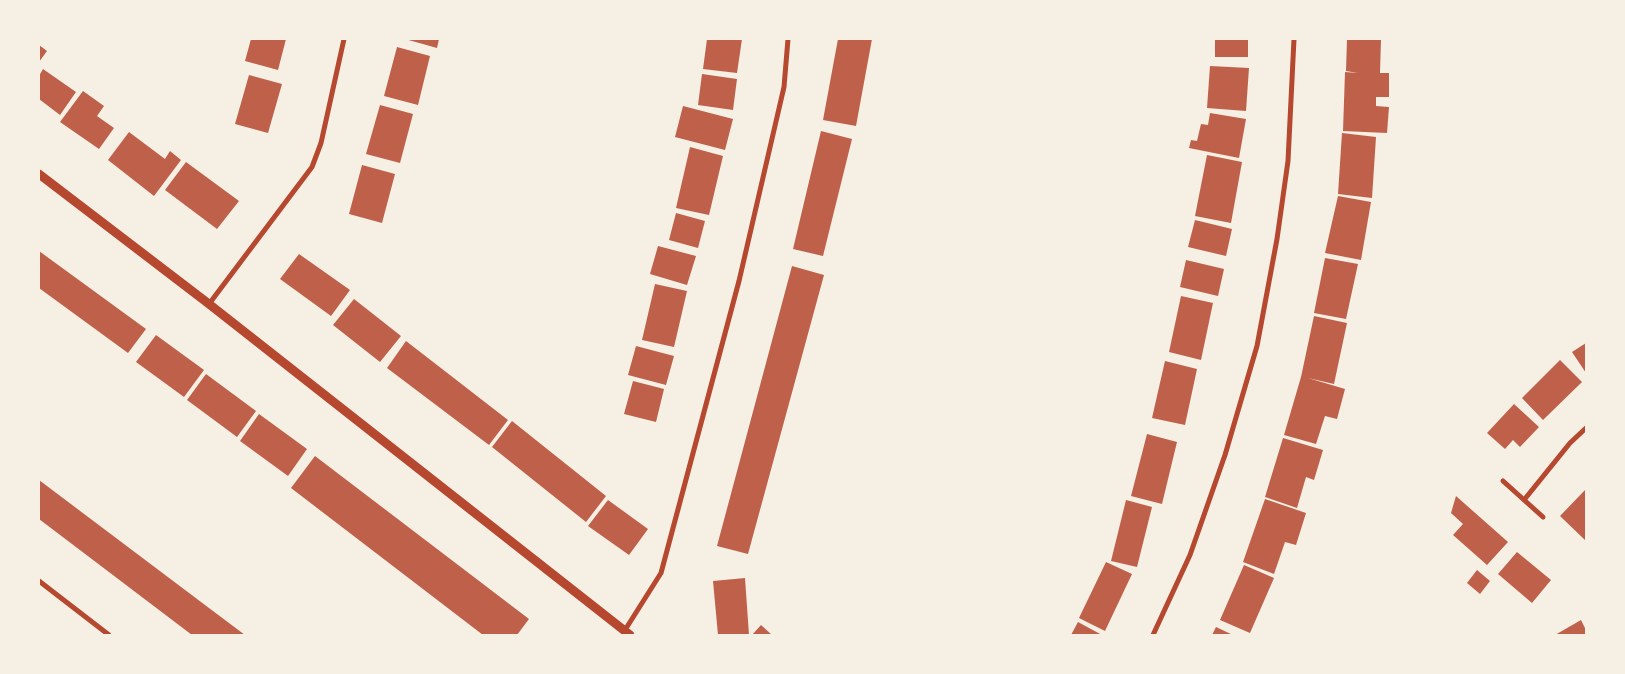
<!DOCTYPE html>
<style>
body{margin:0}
#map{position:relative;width:1625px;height:674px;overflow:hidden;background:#f6efe4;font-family:Ubuntu,sans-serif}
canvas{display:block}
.frame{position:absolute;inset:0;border:40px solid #f6efe4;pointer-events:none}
</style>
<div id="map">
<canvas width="1625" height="674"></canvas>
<div class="frame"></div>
</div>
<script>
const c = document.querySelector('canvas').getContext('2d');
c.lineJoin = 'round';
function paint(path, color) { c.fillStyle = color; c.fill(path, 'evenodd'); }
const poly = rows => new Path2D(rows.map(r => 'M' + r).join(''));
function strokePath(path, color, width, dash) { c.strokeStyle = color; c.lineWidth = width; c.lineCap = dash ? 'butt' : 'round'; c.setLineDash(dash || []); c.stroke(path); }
paint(poly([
 [251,39,286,39,278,70,245,61],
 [405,39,439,39,437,48],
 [707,39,742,39,737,73,703,69],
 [838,39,872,39,856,126,823,120],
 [1215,39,1248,39,1248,57,1215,57],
 [1347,39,1381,39,1380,73,1389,73,1389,97,1376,97,1376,106,1389,107,1387,133,1343,131,1345,72,1358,73,1346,71],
 [39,45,47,51,39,62],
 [397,47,430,56,418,105,384,96],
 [1210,66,1249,68,1246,111,1207,108],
 [43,69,76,92,60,115,39,99,39,76],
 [702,74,737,79,733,110,698,105],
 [249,75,282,84,268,133,235,124],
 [83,91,104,106,97,116,114,128,99,149,60,122],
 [380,105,413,114,400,163,366,154],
 [683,106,733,119,725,150,675,137],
 [1210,113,1246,119,1239,158,1189,148,1191,140,1197,141,1201,124,1208,125],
 [821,131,852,139,823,256,793,249],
 [129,132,165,159,170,151,181,160,154,196,108,160],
 [1342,133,1376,137,1372,198,1338,194],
 [690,147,723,156,709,215,676,208],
 [1207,155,1242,162,1231,223,1195,216],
 [186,162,239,201,217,229,165,190],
 [362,165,395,174,382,223,349,214],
 [1338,196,1371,202,1361,260,1325,253],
 [676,213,705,221,698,248,669,240],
 [1195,220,1232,229,1226,256,1188,247],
 [658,246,696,256,687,285,650,274],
 [39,251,146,329,128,353,39,288],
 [299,254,350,290,331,316,280,279],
 [1325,258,1358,264,1346,319,1314,313],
 [1186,260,1224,269,1218,296,1180,287],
 [792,266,824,275,748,554,717,546],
 [655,284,687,291,674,347,642,340],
 [1181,296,1213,303,1201,360,1169,352],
 [354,299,401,336,380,362,333,325],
 [1314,316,1347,323,1334,384,1308,378,1345,389,1337,419,1325,416,1316,444,1284,435,1301,377],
 [156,335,204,370,184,397,136,362],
 [406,341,508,420,489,445,387,368],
 [1586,343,1586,373,1572,352],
 [636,346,674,356,666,385,628,375],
 [1560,360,1582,382,1543,420,1522,398],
 [1165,361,1197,369,1185,425,1152,418],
 [206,374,256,411,237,437,187,400],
 [633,381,664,389,656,422,624,414],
 [1514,404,1539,427,1520,447,1513,440,1505,449,1487,433],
 [259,414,307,449,288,476,240,441],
 [512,421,606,496,586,522,492,447],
 [1147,434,1177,442,1162,504,1131,496],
 [1283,438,1323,450,1314,480,1306,477,1297,508,1265,497],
 [315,456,529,619,517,635,483,635,291,488],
 [39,480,209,608,245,635,192,635,39,519],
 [1586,489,1586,541,1560,516],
 [1456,496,1508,542,1487,565,1453,535,1463,524,1451,513],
 [1265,499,1306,513,1296,545,1285,542,1274,574,1243,562],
 [608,500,648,529,629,555,588,526],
 [1126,500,1152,507,1137,567,1111,561],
 [1517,552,1551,580,1532,603,1498,574],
 [1106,562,1132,574,1105,631,1079,618],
 [1244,565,1274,578,1250,633,1220,620],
 [1477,570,1490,581,1480,594,1467,583],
 [745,578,749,635,718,635,713,581],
 [1581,620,1586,630,1586,635,1555,635],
 [1078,622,1102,635,1071,635],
 [761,625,772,635,752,635],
 [1216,627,1233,635,1212,635]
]), '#bf614a');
strokePath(poly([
 [209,304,312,167,321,143,344,39],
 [1503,481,1543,517],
 [1524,500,1570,443,1586,428],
 [39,581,109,635],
 [625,630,661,573,739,281,784,87,788,39],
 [1153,635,1190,555,1225,455,1257,346,1277,239,1288,161,1294,39]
]), '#b5482f', 5);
strokePath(poly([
 [39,174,209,304,630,635]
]), '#b5482f', 9);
</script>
